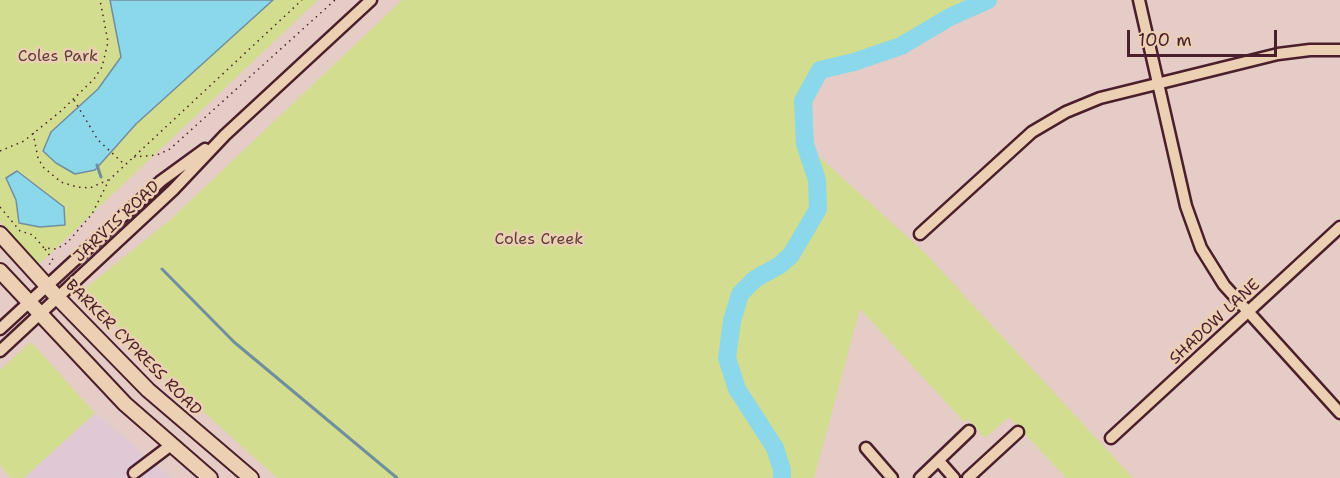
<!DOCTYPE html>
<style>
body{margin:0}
#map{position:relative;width:1340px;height:478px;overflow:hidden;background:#e5ccc6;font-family:"Shantell Sans",sans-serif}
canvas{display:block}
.scale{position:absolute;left:1127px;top:30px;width:150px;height:27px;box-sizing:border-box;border:3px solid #4a1f2b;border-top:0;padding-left:8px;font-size:18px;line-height:21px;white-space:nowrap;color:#4a1f2b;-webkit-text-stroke:4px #ecd0b3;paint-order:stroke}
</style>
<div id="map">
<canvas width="1340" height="478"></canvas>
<div class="scale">100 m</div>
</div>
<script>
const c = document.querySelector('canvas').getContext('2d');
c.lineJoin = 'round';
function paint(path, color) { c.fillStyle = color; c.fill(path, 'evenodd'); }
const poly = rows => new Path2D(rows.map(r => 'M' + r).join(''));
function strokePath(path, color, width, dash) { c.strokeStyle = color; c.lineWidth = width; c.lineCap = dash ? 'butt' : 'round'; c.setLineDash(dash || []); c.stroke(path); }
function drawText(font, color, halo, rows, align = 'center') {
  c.font = font + ' "Shantell Sans",sans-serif'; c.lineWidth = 5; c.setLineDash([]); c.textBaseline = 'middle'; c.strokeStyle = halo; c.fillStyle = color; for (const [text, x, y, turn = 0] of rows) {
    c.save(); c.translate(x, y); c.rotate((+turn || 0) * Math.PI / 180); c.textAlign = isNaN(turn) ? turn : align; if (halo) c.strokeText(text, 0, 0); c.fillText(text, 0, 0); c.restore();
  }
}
paint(poly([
 [95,413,172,478,24,478]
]), '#e0c9d4');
paint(poly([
 [0,0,318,0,38,265,0,221],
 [402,0,988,0,950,17,901,46,854,62,820,70,803,101,805,144,924,252,1133,478,1066,478,1009,417,985,438,968,419,964,422,860,309,814,478,277,478,155,368,88,297,87,287,171,219],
 [31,342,95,413,24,478,11,478,0,465,0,370]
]), '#d2dd8f');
const water = poly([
 [110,0,273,0,136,124,95,170,75,174,56,163,43,151,51,132,98,89,121,57,110,0],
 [17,171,64,207,65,225,40,227,19,223,16,200,6,178,17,171]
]);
paint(water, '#8bd8eb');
strokePath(water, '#718e9e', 1.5);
strokePath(poly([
 [97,165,101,177],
 [162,269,234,342,397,478]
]), '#718e9e', 3);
strokePath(poly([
 [782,478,782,470,775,448,737,389,727,358,732,321,740,294,755,279,780,265,791,255,818,209,817,180,805,144,803,101,820,70,854,62,901,46,950,17,988,0]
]), '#8bd8eb', 18);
const minor = poly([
 [1139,0,1186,206,1201,248,1224,285,1340,413],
 [920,234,1032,132,1066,112,1100,98,1278,54,1310,50,1340,50],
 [0,329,161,181,205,149],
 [0,351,173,190,225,135,371,0],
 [1111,438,1340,227],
 [866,448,892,478],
 [939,461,954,478],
 [134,473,171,445],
 [920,478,969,431],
 [968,478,1018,432]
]);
const major = poly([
 [0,234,58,298,148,390,251,478],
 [0,271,125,404,210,478]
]);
strokePath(minor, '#4a1f2b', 15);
strokePath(major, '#4a1f2b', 18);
strokePath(poly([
 [74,100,98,140,124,164],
 [33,133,38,158,43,167,61,182,77,187,90,188,108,180],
 [0,151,24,141,61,111,94,79,102,67,108,42,100,0],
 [134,157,157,155,170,149,335,0],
 [0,207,20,231,33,235,44,248,56,249,67,243,92,214,109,180,302,0],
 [45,249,53,260,48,266]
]), '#4a1f2b', 1.5, [1.5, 4.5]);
strokePath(minor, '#ecd0b3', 10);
strokePath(major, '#ecd0b3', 14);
drawText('16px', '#5e3c3a', '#ecd0b3', [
 ["Coles Park",58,57],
 ["Coles Creek",539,240]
]);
drawText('16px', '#4a1f2b', '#ecd0b3', [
 ["JARVIS ROAD",117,222,-43],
 ["SHADOW LANE",1215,322,-43],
 ["BARKER CYPRESS ROAD",133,348,45]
]);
</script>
